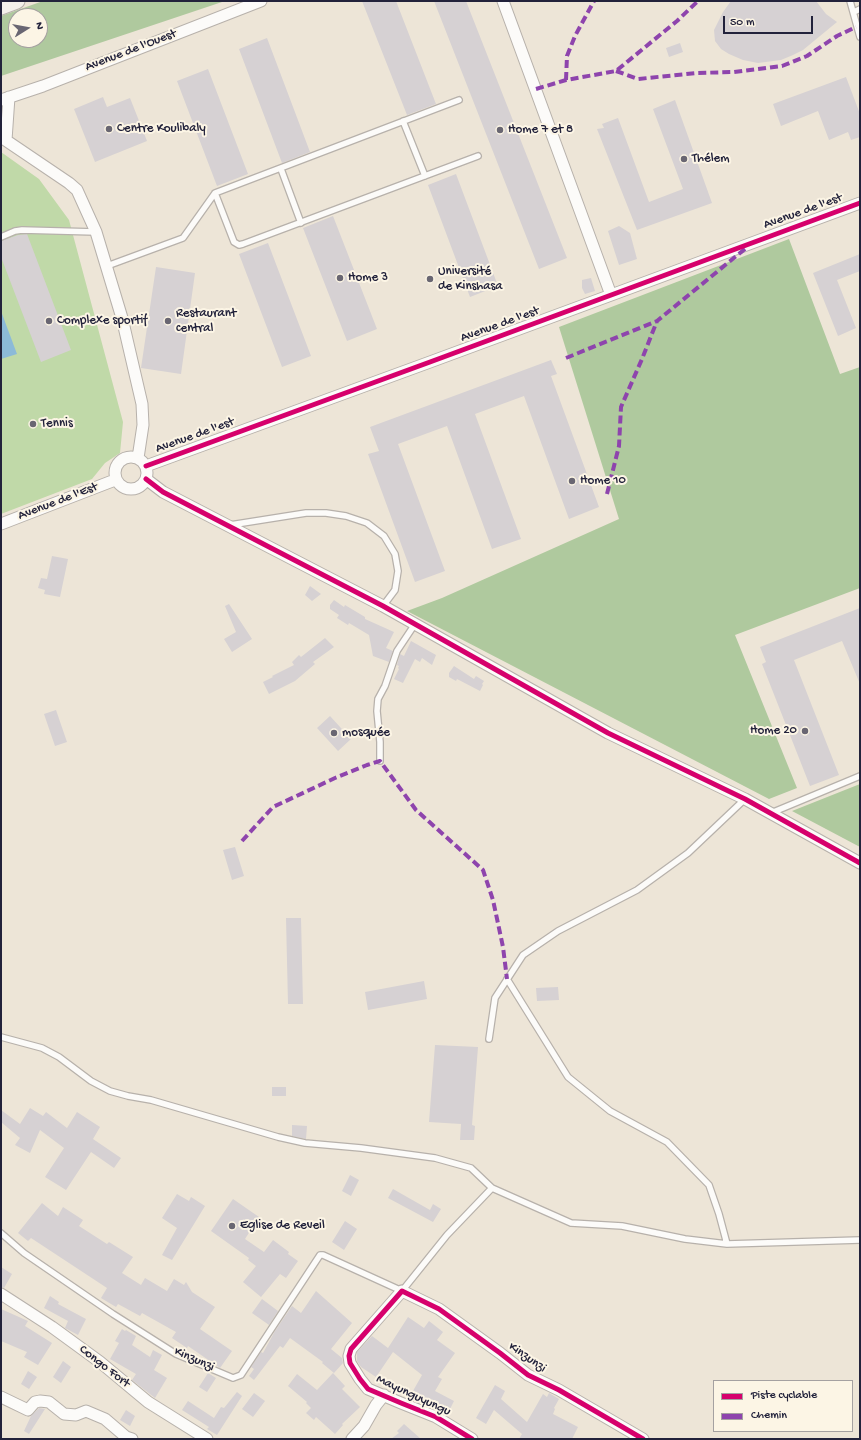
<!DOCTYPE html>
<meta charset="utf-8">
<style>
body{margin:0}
#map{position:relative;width:861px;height:1440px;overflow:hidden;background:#ede5d7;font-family:"Gochi Hand",sans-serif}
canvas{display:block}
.frame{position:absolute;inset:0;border:2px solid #22223b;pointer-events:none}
.legend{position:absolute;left:713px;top:1380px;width:140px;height:52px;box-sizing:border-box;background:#fcf5e5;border:1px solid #a5a1a1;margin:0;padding:5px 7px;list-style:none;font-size:12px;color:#22223b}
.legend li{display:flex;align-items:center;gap:8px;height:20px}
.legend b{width:20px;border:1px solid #a5a1a1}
.north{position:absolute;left:8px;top:8px;width:40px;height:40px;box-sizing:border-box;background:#fcf5e5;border:1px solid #a5a1a1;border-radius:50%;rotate:79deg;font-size:11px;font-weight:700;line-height:16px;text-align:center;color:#22223b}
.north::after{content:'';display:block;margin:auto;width:14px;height:18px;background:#696672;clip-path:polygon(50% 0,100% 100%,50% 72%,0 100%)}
.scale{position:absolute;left:723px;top:16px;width:90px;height:18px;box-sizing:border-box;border:2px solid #22223b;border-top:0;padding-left:5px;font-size:12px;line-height:14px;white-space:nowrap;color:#22223b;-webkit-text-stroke:3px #fcf5e5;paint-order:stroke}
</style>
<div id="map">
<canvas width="861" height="1440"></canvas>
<div class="frame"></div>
<ul class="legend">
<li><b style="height:5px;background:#d6006c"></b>Piste cyclable</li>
<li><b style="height:5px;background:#8e44ad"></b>Chemin</li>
</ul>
<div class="north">N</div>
<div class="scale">50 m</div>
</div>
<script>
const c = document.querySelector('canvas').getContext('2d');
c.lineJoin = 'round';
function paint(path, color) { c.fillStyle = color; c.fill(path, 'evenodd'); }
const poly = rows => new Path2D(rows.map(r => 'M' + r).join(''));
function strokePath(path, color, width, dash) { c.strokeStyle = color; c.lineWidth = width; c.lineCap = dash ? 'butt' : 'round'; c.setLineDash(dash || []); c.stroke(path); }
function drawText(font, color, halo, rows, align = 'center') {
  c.font = font + ' "Gochi Hand",sans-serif'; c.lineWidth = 4; c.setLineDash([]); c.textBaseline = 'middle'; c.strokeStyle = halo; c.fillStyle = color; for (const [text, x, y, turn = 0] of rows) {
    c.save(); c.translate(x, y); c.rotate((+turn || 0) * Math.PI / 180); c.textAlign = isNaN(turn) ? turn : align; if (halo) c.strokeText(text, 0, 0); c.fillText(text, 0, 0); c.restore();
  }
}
paint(poly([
 [1,152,39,179,69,220,123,422,120,453,105,463,92,479,1,514]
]), '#c0d9a8');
paint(poly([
 [43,1,225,1,1,76,1,16],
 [16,16,40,16,40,40,16,40],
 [789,239,840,374,860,367,860,588,735,635,797,788,769,799,407,611,442,598,619,519,559,327],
 [860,784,860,847,792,811]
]), '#afc99e');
paint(poly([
 [1,311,17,354,1,359]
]), '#8cbad8');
paint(poly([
 [362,1,396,1,436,104,407,115],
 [434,1,466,1,567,258,539,269],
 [731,1,816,1,826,14,837,22,803,50,793,55,781,60,758,63,743,60,729,54,721,49,715,41,714,30,723,12],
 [267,38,310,152,282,163,239,49],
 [680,43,683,52,669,57,666,48],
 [208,69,248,174,217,186,177,81],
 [846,77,860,114,860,137,851,140,848,132,829,140,818,111,781,126,773,104],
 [103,97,107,107,130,98,147,141,95,162,74,109],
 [675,100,712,203,637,230,597,129,604,128,602,124,618,118,649,202,683,189,653,109],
 [456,174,498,286,470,297,428,185],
 [333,216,377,329,347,341,303,228],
 [619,226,630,233,637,259,619,265,608,231],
 [27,234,71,350,41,362,1,257,1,241,18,235],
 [268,243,311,356,282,367,239,254],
 [860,254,860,271,837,280,856,328,838,336,813,273],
 [156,267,195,273,181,374,141,368],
 [591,278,595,291,585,294,582,288,582,280],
 [551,360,557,374,551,376,599,507,569,519,524,396,475,414,521,539,492,549,447,426,398,444,445,571,415,582,368,454,379,451,370,427],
 [52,556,68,559,60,597,44,594,45,590,38,588,41,578,47,579],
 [310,586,321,594,312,601,305,595],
 [334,600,344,607,345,605,365,617,365,619,394,632,386,648,393,651,389,662,373,656,369,635,349,623,348,625,337,618,339,615,330,609,330,605],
 [229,604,252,639,232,652,224,639,236,632,225,606],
 [860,608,860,684,842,641,794,660,839,775,810,786,762,664,766,662,760,647],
 [325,638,334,647,313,662,315,664,295,681,269,694,263,682,273,677,272,676,294,665,292,662,299,655,301,657],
 [411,641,436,655,432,665,422,658,420,662,415,659,403,683,394,679,399,669,398,668,399,666,397,665,400,654,404,656],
 [454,666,474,679,476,676,484,681,482,684,483,685,480,691,457,679,456,681,449,677,449,673],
 [56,710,67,742,55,746,44,714],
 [330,716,351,739,338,751,317,728],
 [235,847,244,876,232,880,223,850],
 [286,918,301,918,303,1004,288,1004],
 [424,981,427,999,368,1010,365,992],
 [558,987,559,1000,537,1001,536,988],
 [435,1045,478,1047,472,1125,475,1126,474,1140,460,1140,461,1124,429,1122],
 [272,1087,286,1087,286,1096,272,1096],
 [30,1108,43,1116,46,1112,67,1128,77,1112,100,1127,93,1139,121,1158,114,1168,91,1152,66,1190,45,1177,64,1148,40,1130,30,1153,15,1145,20,1138,1,1122,1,1110,20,1124],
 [292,1125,307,1126,306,1139,292,1136],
 [350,1175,359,1180,351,1196,342,1191],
 [393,1189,430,1210,433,1204,441,1209,433,1222,388,1198],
 [177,1194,189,1201,191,1197,205,1206,172,1260,162,1255,177,1228,162,1218],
 [233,1199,259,1217,245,1239,264,1252,273,1240,289,1252,288,1254,298,1261,286,1278,280,1274,261,1297,243,1282,256,1266,248,1260,249,1258,211,1231],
 [42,1203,58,1216,63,1207,83,1220,79,1226,107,1244,109,1242,133,1257,122,1273,141,1285,145,1278,167,1291,174,1279,184,1285,186,1282,192,1292,215,1307,200,1329,232,1351,220,1368,188,1346,187,1348,172,1338,176,1332,142,1313,140,1316,118,1304,116,1307,101,1298,107,1288,31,1238,28,1241,18,1233],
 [345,1221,357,1229,344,1250,332,1242],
 [1,1267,12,1274,4,1288,1,1287],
 [316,1291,352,1323,331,1349,342,1358,343,1363,334,1373,322,1363,323,1362,290,1338,283,1348,280,1346,254,1380,249,1376,254,1369,251,1367,261,1352,263,1353,275,1331,292,1306,301,1313],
 [50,1296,59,1302,58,1304,86,1319,78,1335,65,1328,68,1321,44,1308],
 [262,1299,278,1311,269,1325,252,1313],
 [1,1309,28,1321,25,1326,52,1343,38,1365,24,1357,27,1352,1,1341],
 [408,1317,424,1328,429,1321,443,1332,437,1340,455,1353,438,1377,442,1379,435,1391,454,1401,447,1415,428,1406,409,1398,422,1375,393,1352,376,1377,361,1367,357,1361,357,1352,372,1336,388,1348],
 [122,1329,125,1331,126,1330,136,1336,132,1345,150,1357,153,1350,162,1355,154,1370,167,1378,155,1398,132,1380,136,1374,110,1359,119,1343,115,1341],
 [63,1361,71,1367,61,1383,53,1377],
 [28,1371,37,1377,29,1389,21,1384],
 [208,1373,216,1378,207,1392,199,1387],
 [333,1373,345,1386,342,1389,360,1407,342,1424,343,1425,335,1434,316,1417,314,1420,306,1413,311,1408,306,1403,307,1402,288,1386,297,1374,317,1390],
 [495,1385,505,1391,501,1399,527,1422,543,1394,547,1397,549,1393,559,1399,554,1408,555,1409,553,1414,578,1427,572,1439,519,1439,522,1434,494,1410,486,1424,476,1418],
 [237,1392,242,1396,217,1435,207,1429,209,1427,182,1410,188,1401,214,1418,221,1407,224,1408],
 [254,1393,265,1401,253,1417,242,1409],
 [39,1408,45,1409,29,1434,24,1431,31,1416],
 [126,1410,135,1416,130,1426,120,1420],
 [404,1424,421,1439,391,1439,399,1433,397,1431]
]), '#d6d1d3');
const lane = poly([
 [850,1,860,37],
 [854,12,860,9],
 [403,121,425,176],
 [281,169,301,223],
 [215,193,234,242,239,245,243,244,478,156],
 [1,237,15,231,22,230,96,232],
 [107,266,183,238,215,193,459,100],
 [230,525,306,513,326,513,346,516,367,523,384,536,395,554,398,571,395,590,383,606],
 [380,761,380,742,377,711,378,699,385,686,397,651,415,624],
 [771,813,860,776],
 [507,979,568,1077,610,1111,667,1142,709,1185,719,1214,727,1244,860,1240],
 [1,1037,42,1048,59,1057,91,1081,110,1091,128,1096,151,1100,278,1137,305,1143,361,1148,435,1158,471,1168,492,1188,447,1235,402,1291,323,1255,320,1255,241,1375,233,1378,176,1354,113,1314,24,1253,1,1233],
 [489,1039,495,998,523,955,558,931,637,890,688,853,745,799],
 [492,1188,571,1223,622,1226,685,1239,727,1244]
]);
const street = poly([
 [503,1,611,295],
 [1,100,43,86,261,1],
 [1,137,69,183,77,190,96,232,122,318,142,404,143,425,138,458],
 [6,140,9,97],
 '115 473a16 16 0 1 1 32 0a16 16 0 1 1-32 0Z',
 [146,466,430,362,860,203],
 [146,479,163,492,383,606,608,733,745,799,860,863],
 [1,524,115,480],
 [1,1294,52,1327,100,1362,148,1402,207,1439],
 [1,1397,28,1410,35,1402,40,1401,49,1402,64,1414,76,1415,86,1411,105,1419,126,1437,132,1439],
 [352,1439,364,1426,376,1405,384,1395],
 [472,1439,436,1417,401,1403,368,1389,360,1379,350,1363,349,1356,351,1349,402,1291,439,1309,500,1353,528,1375,559,1390,643,1439]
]);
const secondary = poly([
 [1,7,17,1]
]);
strokePath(lane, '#b7b1ab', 8);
strokePath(street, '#b7b1ab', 13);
strokePath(secondary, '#b7b1ab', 17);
strokePath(lane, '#fcfbf9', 5.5);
strokePath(street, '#fcfbf9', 11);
strokePath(secondary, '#f4f1eb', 15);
strokePath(poly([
 [616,71,638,79,696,73,734,72,782,66,807,56,837,36,856,27],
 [566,80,567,56,575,36,594,1],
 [536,89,566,80,616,71,677,21,698,1],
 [566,358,657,321,746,248],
 [607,494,619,446,621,407,642,359,657,321],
 [242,841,273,807,335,778,367,765,380,761,416,810,483,870,493,900,503,947,507,979]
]), '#8e44ad', 4, [8, 4]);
strokePath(poly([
 [146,466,430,362,860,203],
 [146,479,163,492,383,606,608,733,745,799,860,863],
 [472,1439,436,1417,401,1403,368,1389,360,1379,350,1363,349,1356,351,1349,402,1291,439,1309,500,1353,528,1375,559,1390,643,1439]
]), '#d6006c', 5);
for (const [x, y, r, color] of [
 [109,129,4,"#696672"],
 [500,130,4,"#696672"],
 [684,159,4,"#696672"],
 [340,278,4,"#696672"],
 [430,279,4,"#696672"],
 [49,321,4,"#696672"],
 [168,321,4,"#696672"],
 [33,424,4,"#696672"],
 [572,481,4,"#696672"],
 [805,731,4,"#696672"],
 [334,733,4,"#696672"],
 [232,1226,4,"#696672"]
]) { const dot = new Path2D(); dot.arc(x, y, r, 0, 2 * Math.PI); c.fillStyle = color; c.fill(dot); strokePath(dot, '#fcf5e5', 1.5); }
drawText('13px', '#22223b', '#fcf5e5', [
 ["Avenue de l'Ouest",131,51,-21],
 ["Avenue de l'est",803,212,-20],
 ["Avenue de l'est",500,325,-20],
 ["Avenue de l'est",195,436,-20],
 ["Avenue de l'Est",58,502,-21],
 ["Kinzunzi",527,1358,35],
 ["Kinzunzi",194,1360,24],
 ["Congo Fort",104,1367,38],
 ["Mayunguyungu",413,1396,25]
]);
drawText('13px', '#22223b', '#fcf5e5', [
 ["Centre Koulibaly",117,129],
 ["Home 7 et 8",508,130],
 ["Thélem",692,159],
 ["Université",438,272],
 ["de Kinshasa",438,287],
 ["Home 3",348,278],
 ["Restaurant",176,314],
 ["central",176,329],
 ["Complexe sportif",57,321],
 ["Tennis",41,424],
 ["Home 10",580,481],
 ["Home 20",797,731,"right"],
 ["mosquée",342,733],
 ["Eglise de Reveil",240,1226]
], 'left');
</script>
